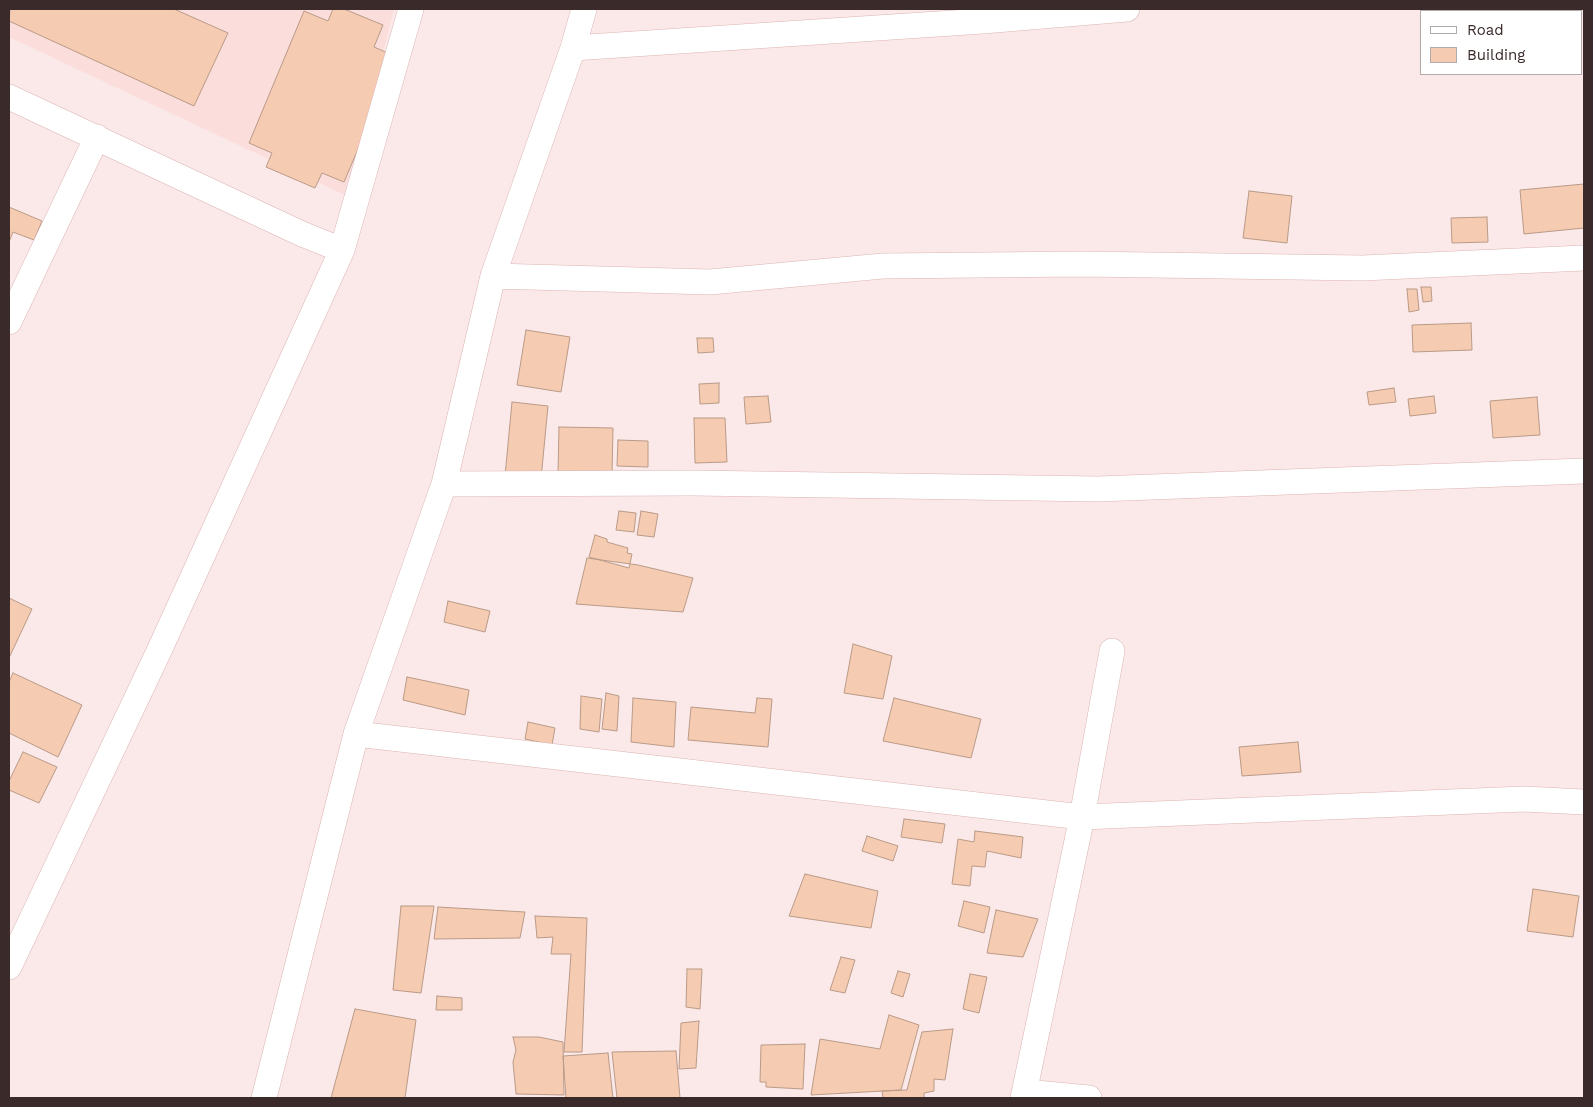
<!DOCTYPE html>
<style>
body{margin:0}
#map{position:relative;width:1593px;height:1107px;overflow:hidden;background:#fae9e8;font-family:"Work Sans",sans-serif}
canvas{display:block}
.frame{position:absolute;inset:0;border:10px solid #3a2a2a;pointer-events:none}
.legend{position:absolute;left:1420px;top:10px;width:162px;height:65px;box-sizing:border-box;background:#fff;border:1px solid #b0aaaa;margin:0;padding:6px 9px;list-style:none;font-size:15px;color:#3a2a2a}
.legend li{display:flex;align-items:center;gap:10px;height:25px}
.legend b{width:25px;border:1px solid #b0aaaa}
</style>
<div id="map">
<canvas width="1593" height="1107"></canvas>
<div class="frame"></div>
<ul class="legend">
<li><b style="height:6px;background:#fff"></b>Road</li>
<li><b style="height:14px;background:#f5cbb2"></b>Building</li>
</ul>
</div>
<script>
const c = document.querySelector('canvas').getContext('2d');
c.lineJoin = 'round';
function paint(path, color) { c.fillStyle = color; c.fill(path, 'evenodd'); }
const poly = rows => new Path2D(rows.map(r => 'M' + r).join(''));
function strokePath(path, color, width, dash) { c.strokeStyle = color; c.lineWidth = width; c.lineCap = dash ? 'butt' : 'round'; c.setLineDash(dash || []); c.stroke(path); }
paint(poly([
 [9,9,394,9,347,196,9,37]
]), '#fbdddc');
const building = poly([
 [10,9,174,9,228,33,194,106,9,21,10,9],
 [333,9,344,9,383,25,374,47,397,57,344,182,322,173,315,188,266,167,272,153,249,143,304,11,328,21,333,9],
 [1584,184,1584,228,1524,234,1520,190,1584,184],
 [1249,191,1292,196,1287,243,1243,238,1249,191],
 [9,207,42,221,34,240,13,232,9,242,9,207],
 [1487,217,1488,242,1452,243,1451,218,1487,217],
 [1421,287,1431,287,1432,301,1423,302,1421,287],
 [1407,289,1417,289,1419,310,1409,312,1407,289],
 [1471,323,1472,350,1413,352,1412,325,1471,323],
 [526,330,570,337,561,392,517,385,526,330],
 [697,338,713,338,714,352,698,353,697,338],
 [719,383,719,403,700,404,699,384,719,383],
 [1394,388,1396,402,1369,405,1367,392,1394,388],
 [768,396,771,422,746,424,744,397,768,396],
 [1434,396,1436,413,1410,416,1408,399,1434,396],
 [1537,397,1540,435,1493,438,1490,401,1537,397],
 [512,402,548,406,541,479,505,476,512,402],
 [694,418,725,418,727,462,695,463,694,418],
 [559,427,613,428,612,474,558,473,559,427],
 [618,440,648,441,648,467,617,466,618,440],
 [619,511,636,513,634,532,616,530,619,511],
 [641,511,658,514,654,537,637,535,641,511],
 [595,535,607,539,607,542,628,548,627,553,632,554,629,568,589,557,595,535],
 [587,558,638,565,693,578,683,612,576,604,587,558],
 [9,598,32,609,9,658,9,598],
 [448,601,490,611,485,632,444,622,448,601],
 [853,644,892,656,883,699,844,693,853,644],
 [13,673,82,705,58,757,9,733,9,682,13,673],
 [407,677,469,690,465,715,403,700,407,677],
 [606,693,619,696,617,731,602,729,606,693],
 [581,696,602,699,599,732,580,729,581,696],
 [633,698,676,702,674,747,631,742,633,698],
 [757,698,772,699,768,747,688,740,691,707,755,713,757,698],
 [894,698,981,719,971,758,883,741,894,698],
 [528,722,555,728,552,745,525,739,528,722],
 [1298,742,1301,772,1242,776,1239,747,1298,742],
 [23,752,57,767,39,803,9,790,9,781,23,752],
 [904,819,945,824,942,843,901,837,904,819],
 [975,831,1023,837,1021,858,987,851,985,867,972,866,970,886,952,884,958,839,974,842,975,831],
 [867,836,898,846,893,861,862,851,867,836],
 [805,874,878,891,871,928,789,916,805,874],
 [1533,889,1579,896,1573,937,1527,931,1533,889],
 [964,901,990,907,984,933,958,926,964,901],
 [401,906,434,906,421,993,393,990,401,906],
 [438,907,525,912,520,938,434,939,438,907],
 [996,910,1038,919,1023,957,987,953,996,910],
 [535,916,587,918,582,1052,564,1052,571,954,551,954,553,937,537,938,535,916],
 [841,957,855,960,845,993,830,990,841,957],
 [687,969,702,969,700,1009,686,1007,687,969],
 [898,971,910,974,903,997,891,993,898,971],
 [970,974,987,977,979,1013,963,1009,970,974],
 [437,996,462,998,462,1010,436,1010,437,996],
 [355,1009,416,1020,405,1098,331,1098,355,1009],
 [889,1015,919,1025,901,1090,811,1095,820,1039,880,1049,889,1015],
 [699,1021,696,1068,679,1069,681,1023,699,1021],
 [953,1029,945,1080,934,1079,934,1091,924,1093,924,1098,883,1098,882,1091,907,1090,922,1032,953,1029],
 [513,1037,539,1037,563,1042,564,1095,516,1094,513,1062,516,1050,513,1037],
 [805,1044,803,1089,766,1087,766,1082,760,1082,761,1045,805,1044],
 [676,1051,680,1098,617,1098,612,1052,676,1051],
 [608,1053,613,1098,566,1098,563,1056,608,1053]
]);
paint(building, '#f5cbb2');
strokePath(building, '#ba9a87', 1);
const street = poly([
 [573,48,983,21,1127,9],
 [9,97,302,234,342,250],
 [493,276,710,282,883,266,1082,264,1362,268,1584,258],
 [9,322,97,137],
 [444,484,694,483,1098,489,1584,471],
 [356,734,1082,817,1524,799,1584,802],
 [9,967,159,651,342,250,411,9],
 [1025,1092,1089,1098],
 [264,1098,356,734,444,484,493,276,573,48,584,9],
 [1023,1098,1082,817,1112,651]
]);
strokePath(street, '#dcb4b3', 26);
strokePath(street, '#fff', 25);
</script>
